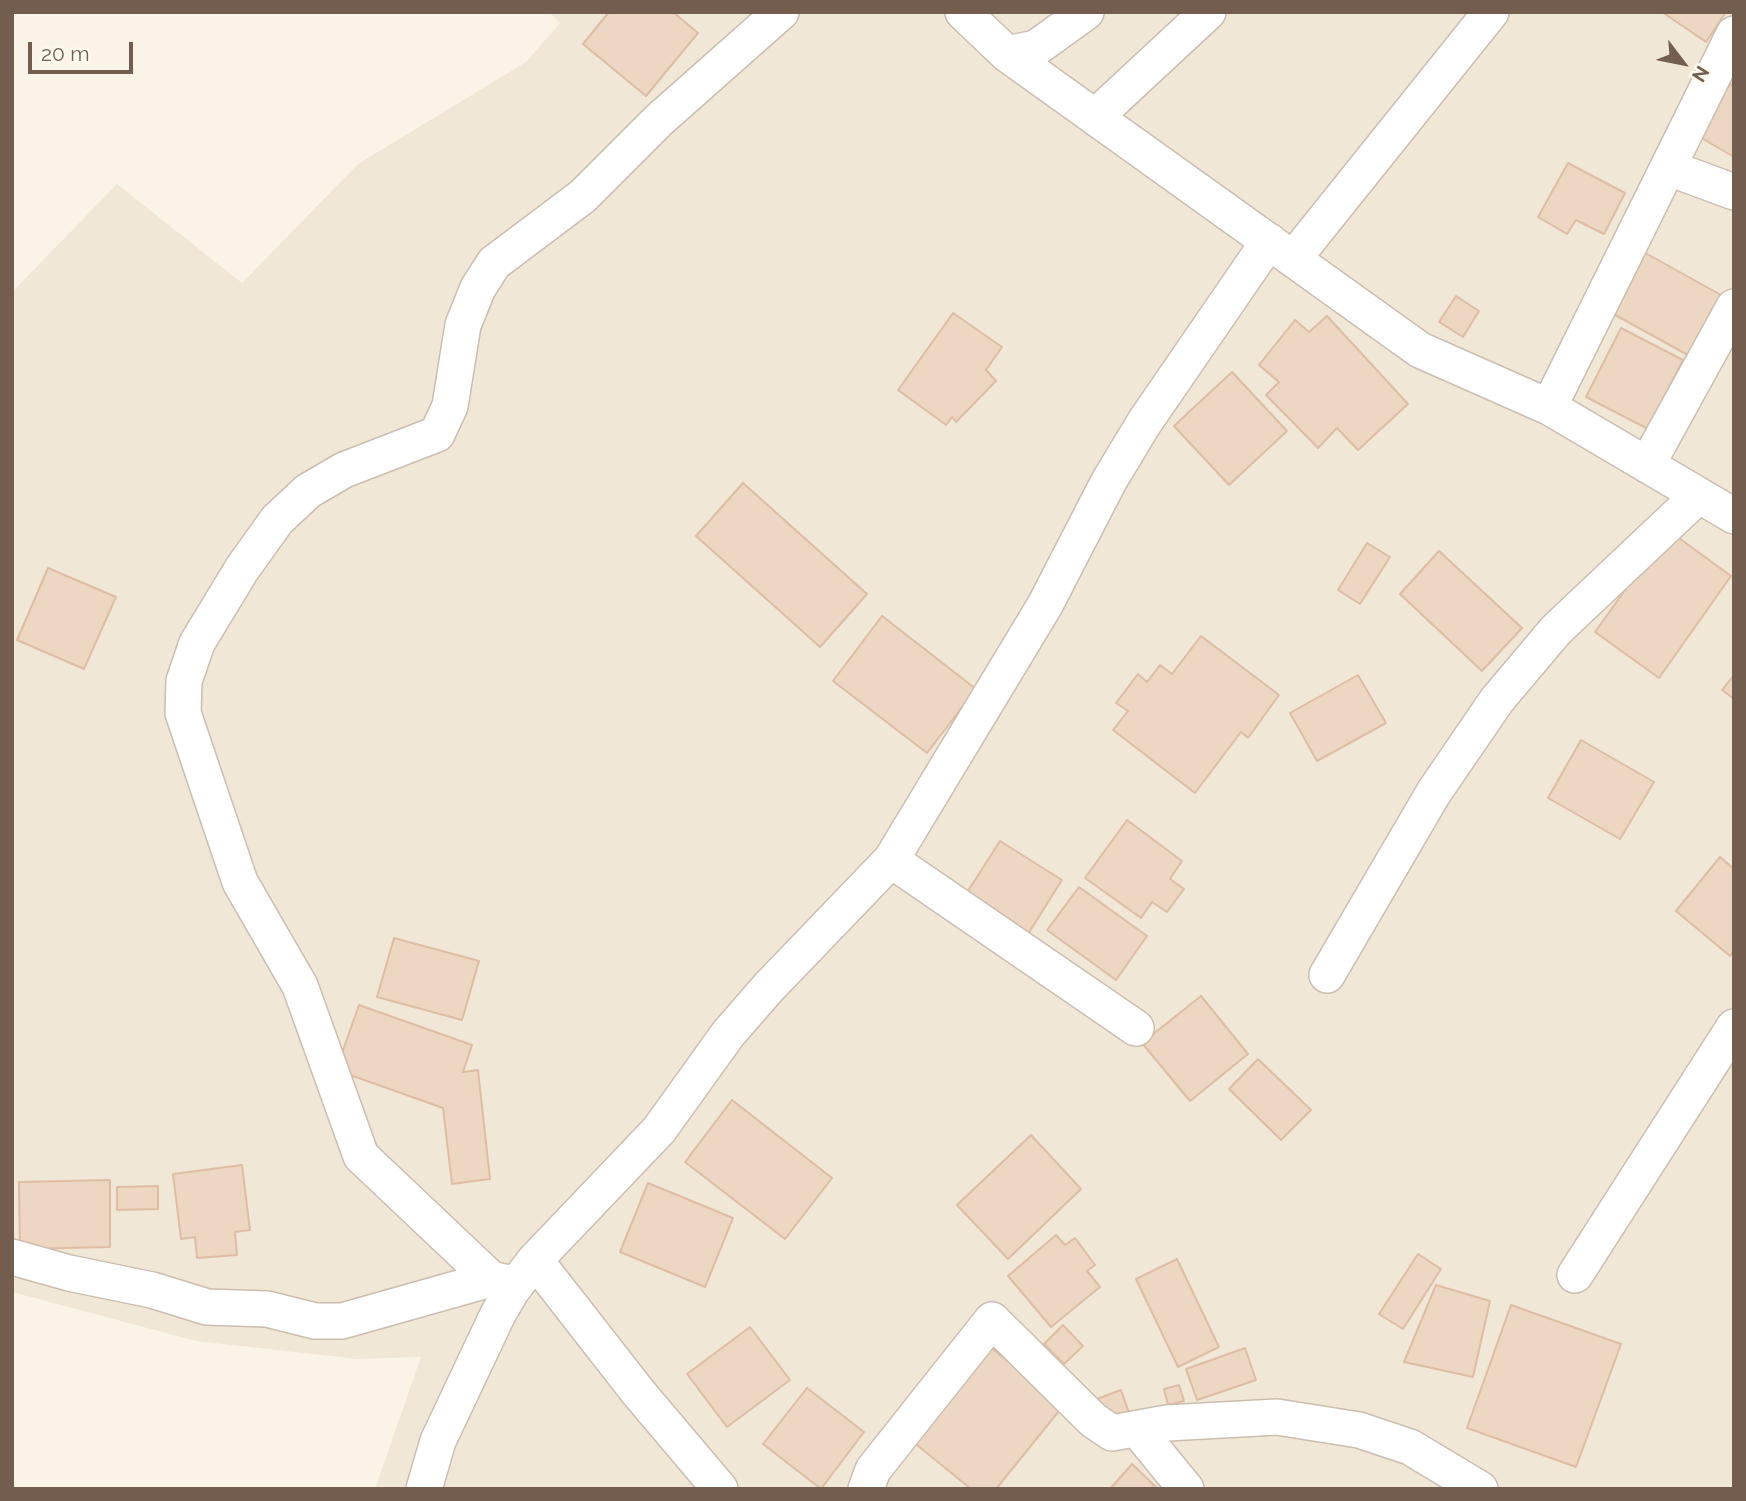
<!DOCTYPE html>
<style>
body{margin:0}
#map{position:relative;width:1746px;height:1501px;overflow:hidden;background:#faf4e8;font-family:Raleway,sans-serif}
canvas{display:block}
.frame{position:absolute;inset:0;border:14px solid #725d4e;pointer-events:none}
.north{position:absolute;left:1648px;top:28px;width:70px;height:70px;-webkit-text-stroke:5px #fdf8ee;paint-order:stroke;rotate:122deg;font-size:19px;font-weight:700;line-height:28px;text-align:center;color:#725d4e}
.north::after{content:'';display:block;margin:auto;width:24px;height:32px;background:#725d4e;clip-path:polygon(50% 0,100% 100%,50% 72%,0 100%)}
.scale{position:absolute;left:28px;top:42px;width:105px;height:32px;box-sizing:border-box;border:4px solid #725d4e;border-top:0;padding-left:9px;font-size:21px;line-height:24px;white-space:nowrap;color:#725d4e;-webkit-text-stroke:5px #fdf8ee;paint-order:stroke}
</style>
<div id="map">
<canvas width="1746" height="1501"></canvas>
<div class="frame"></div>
<div class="north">N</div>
<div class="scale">20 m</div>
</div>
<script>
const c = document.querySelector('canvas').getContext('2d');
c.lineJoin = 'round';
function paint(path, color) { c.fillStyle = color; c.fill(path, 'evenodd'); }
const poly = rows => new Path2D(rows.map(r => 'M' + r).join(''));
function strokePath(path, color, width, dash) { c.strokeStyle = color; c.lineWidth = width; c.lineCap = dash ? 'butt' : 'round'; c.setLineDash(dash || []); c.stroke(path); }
paint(poly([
 [549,12,1734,12,1734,1489,375,1489,421,1357,357,1359,196,1341,12,1292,12,292,117,184,242,283,358,164,526,62,560,23]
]), '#f1e7d7');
const building = poly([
 [609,12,673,12,698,33,646,96,583,44,609,12],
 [1662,12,1726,12,1706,42,1662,12],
 [1730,84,1734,86,1734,157,1698,136,1730,84],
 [1568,163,1625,193,1604,234,1576,220,1567,234,1538,217,1568,163],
 [1640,250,1721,295,1688,355,1606,310,1640,250],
 [1456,296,1479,311,1463,337,1439,322,1456,296],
 [953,313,1002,347,986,370,996,381,956,422,952,417,946,425,898,390,953,313],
 [1327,316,1408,404,1358,450,1337,428,1318,448,1266,395,1279,382,1259,365,1295,320,1309,332,1327,316],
 [1621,328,1683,360,1648,429,1586,397,1621,328],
 [1232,372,1287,431,1229,485,1174,426,1232,372],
 [743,483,867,594,820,647,696,536,743,483],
 [1668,530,1731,576,1659,678,1595,632,1668,530],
 [1367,543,1390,557,1360,604,1338,590,1367,543],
 [1439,551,1522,628,1482,671,1400,594,1439,551],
 [48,568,116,597,84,669,17,640,48,568],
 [882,616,976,689,927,753,833,681,882,616],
 [1201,636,1279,695,1248,738,1241,732,1195,793,1113,730,1128,711,1116,703,1138,674,1147,682,1160,665,1172,674,1201,636],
 [1358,675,1386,723,1317,761,1290,713,1358,675],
 [1734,675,1734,699,1722,690,1734,675],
 [1581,740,1654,782,1620,839,1548,798,1581,740],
 [1127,820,1182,861,1170,879,1184,889,1167,912,1152,902,1141,918,1085,878,1127,820],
 [1000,841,1062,880,1028,934,966,894,1000,841],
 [1720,857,1734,869,1734,951,1730,956,1676,911,1720,857],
 [1079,887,1147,936,1116,980,1047,930,1079,887],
 [394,938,479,961,462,1020,377,997,394,938],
 [1201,996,1248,1054,1190,1101,1142,1043,1201,996],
 [359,1005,472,1045,463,1072,478,1070,490,1179,452,1184,443,1108,336,1070,359,1005],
 [1258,1059,1311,1110,1281,1140,1229,1089,1258,1059],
 [732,1100,832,1178,785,1239,685,1162,732,1100],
 [1031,1135,1081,1189,1008,1259,957,1205,1031,1135],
 [242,1165,250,1230,235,1232,237,1255,197,1258,195,1237,181,1239,173,1174,242,1165],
 [110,1180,110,1247,20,1249,19,1182,110,1180],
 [648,1183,733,1218,705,1287,620,1252,648,1183],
 [158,1186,158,1209,117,1210,117,1187,158,1186],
 [1056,1235,1065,1245,1075,1238,1095,1265,1087,1271,1100,1287,1051,1327,1008,1276,1056,1235],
 [1418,1254,1441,1269,1403,1329,1379,1314,1418,1254],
 [1177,1259,1219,1347,1178,1367,1136,1279,1177,1259],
 [1436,1285,1490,1301,1473,1377,1404,1362,1436,1285],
 [1511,1305,1621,1344,1576,1467,1467,1428,1511,1305],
 [1063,1325,1083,1346,1064,1364,1044,1344,1063,1325],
 [750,1327,790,1380,727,1427,687,1374,750,1327],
 [989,1346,1063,1406,996,1489,971,1489,912,1441,989,1346],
 [1245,1348,1256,1380,1197,1400,1186,1369,1245,1348],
 [1179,1385,1184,1401,1168,1405,1164,1389,1179,1385],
 [807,1388,864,1432,821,1489,763,1444,807,1388],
 [1121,1390,1129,1413,1106,1423,1097,1399,1121,1390],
 [1132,1464,1158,1489,1110,1489,1132,1464]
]);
paint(building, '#edd6c2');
strokePath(building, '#debda4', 2);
const street = poly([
 [963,12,1007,54,1420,350,1549,407,1734,516],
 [1007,54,1036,48,1086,12],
 [1095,117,1208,12],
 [1669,168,1734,192],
 [1293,259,1491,12],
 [1549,407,1734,34],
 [1647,465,1734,307],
 [891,860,1136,1028],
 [1327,975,1434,792,1497,700,1556,630,1698,496],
 [12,1257,69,1273,152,1290,207,1307,267,1309,315,1321,342,1321,491,1279,509,1283],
 [535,1260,638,1392,720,1489],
 [1575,1275,1734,1027],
 [491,1279,361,1156,300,986,240,882,183,713,184,681,197,643,242,569,277,520,308,491,344,470,437,434,450,406,463,325,478,288,494,263,583,196,659,120,781,12],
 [1137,1429,1186,1489],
 [424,1489,438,1441,498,1314,512,1290,535,1260,659,1130,728,1034,768,988,891,860,1045,605,1109,481,1144,423,1269,241],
 [866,1489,873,1470,992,1320,1093,1420,1112,1433,1167,1423,1277,1417,1359,1430,1410,1447,1480,1489]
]);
strokePath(street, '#cbbdaf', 38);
strokePath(street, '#fff', 35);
</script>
